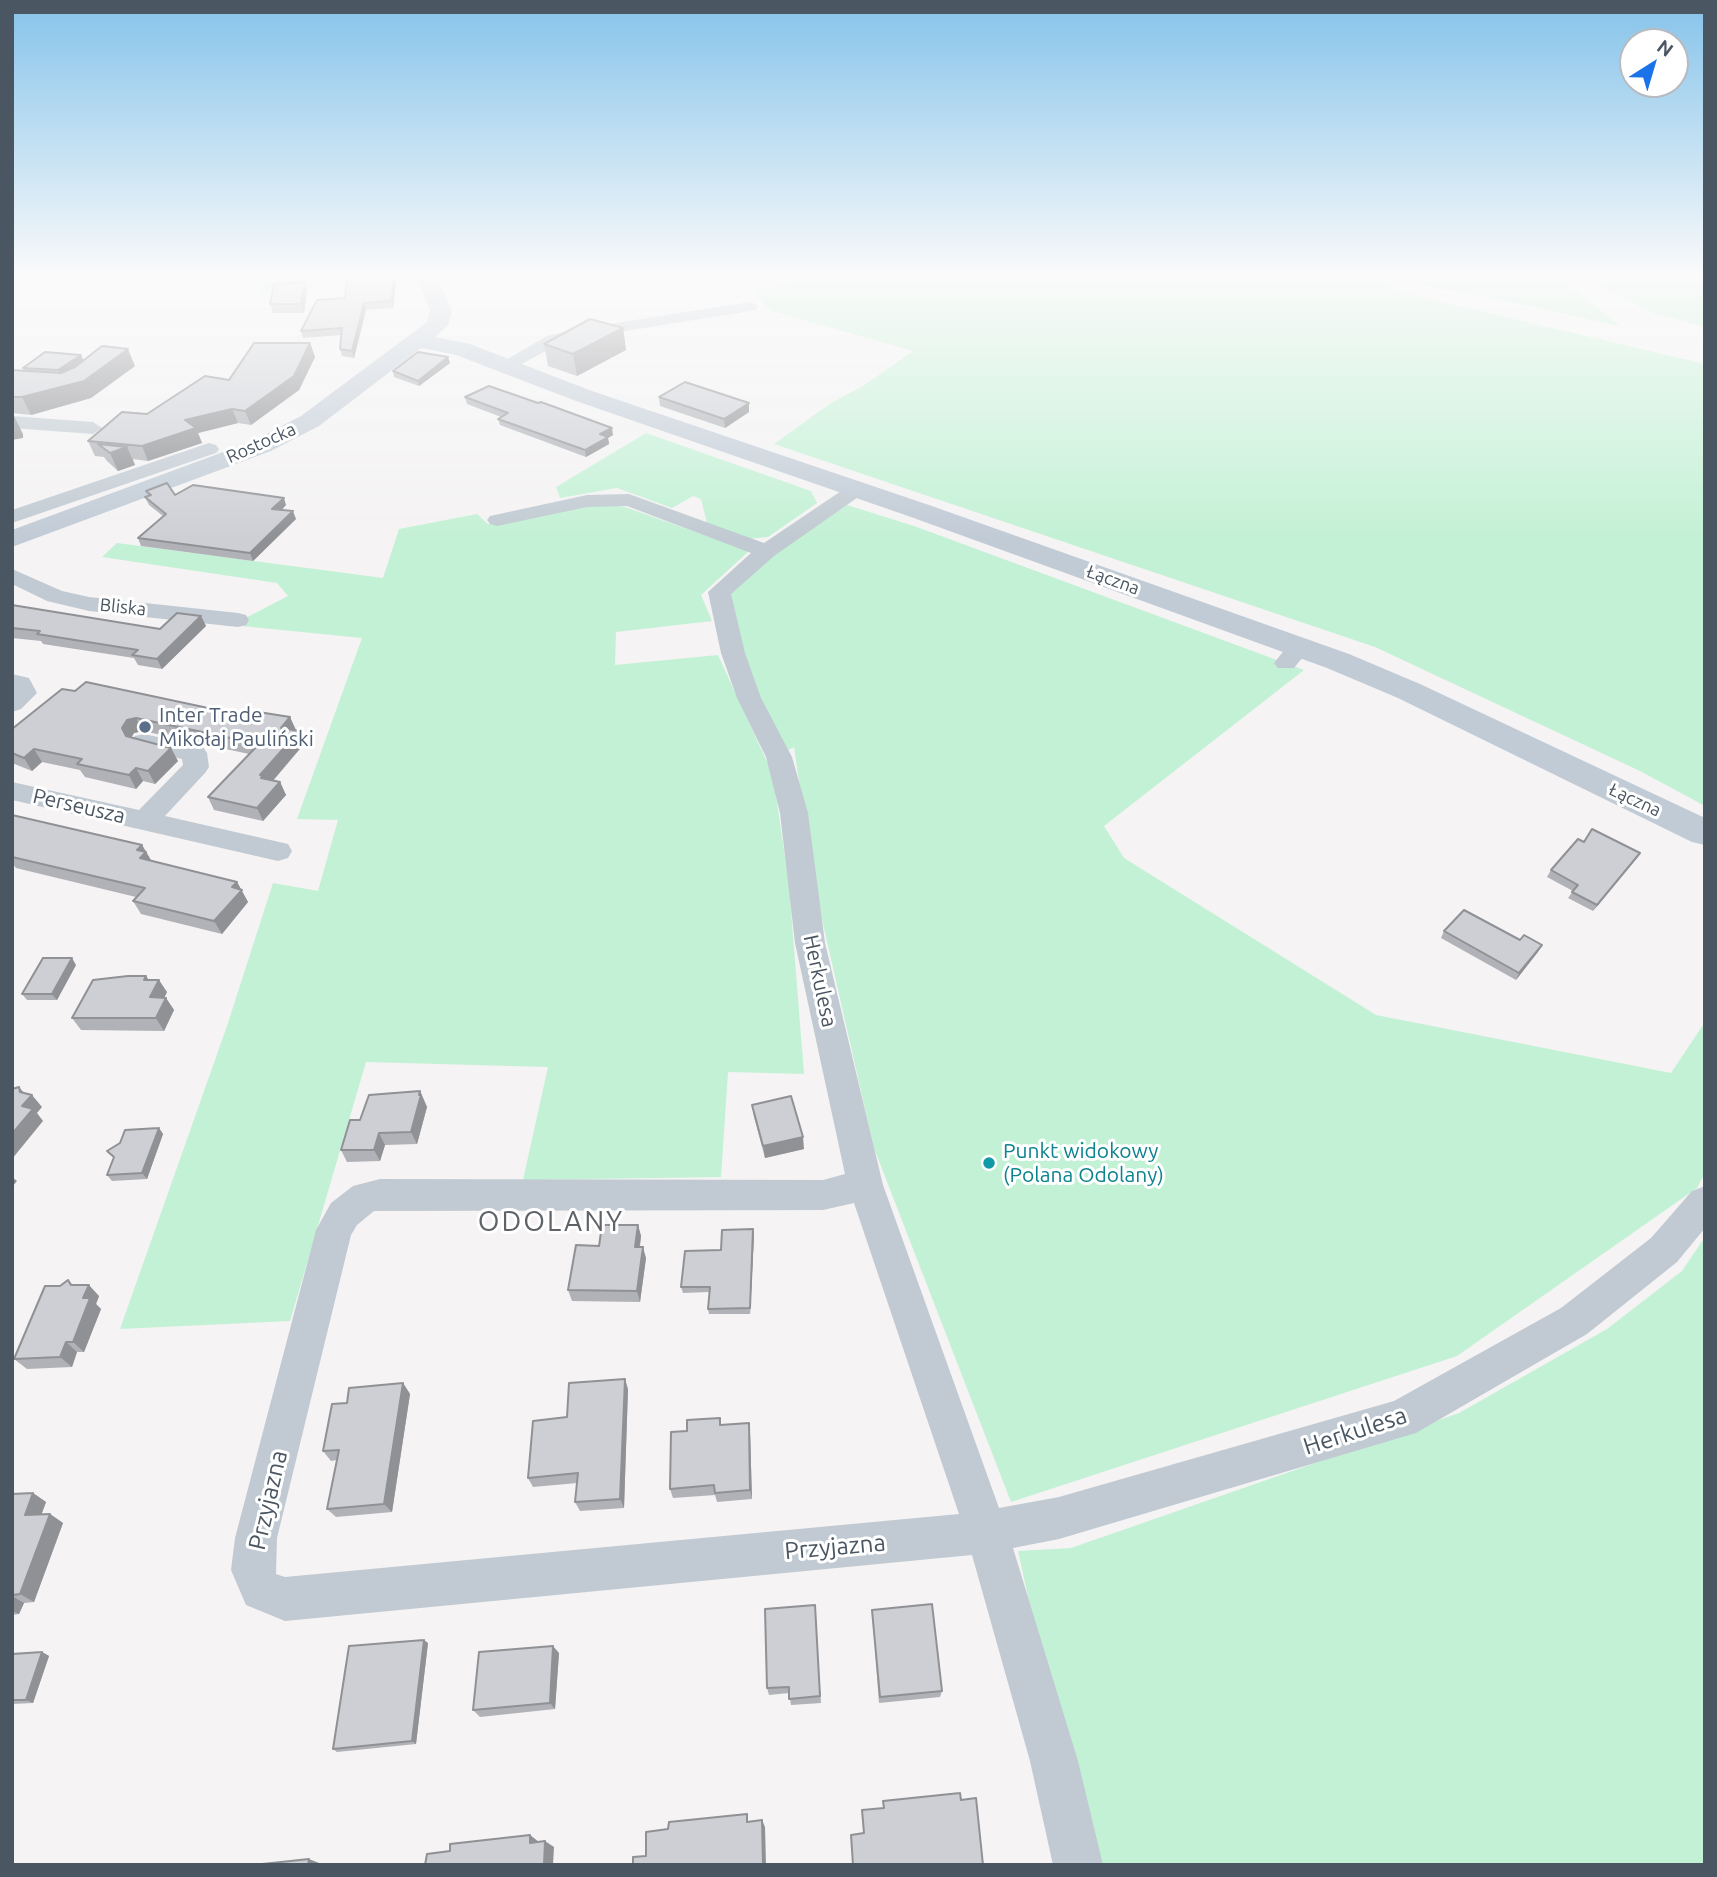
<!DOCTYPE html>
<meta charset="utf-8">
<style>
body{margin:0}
#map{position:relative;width:1717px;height:1877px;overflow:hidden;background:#f5f3f3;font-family:Ubuntu,sans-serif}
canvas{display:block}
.frame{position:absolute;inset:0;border:14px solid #4a5661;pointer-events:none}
.north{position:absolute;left:1619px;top:28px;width:70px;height:70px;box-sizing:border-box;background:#fff;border:2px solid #b7bbc0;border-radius:50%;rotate:37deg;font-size:19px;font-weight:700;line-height:28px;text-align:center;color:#4a5661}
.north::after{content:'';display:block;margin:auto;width:24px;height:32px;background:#1a73e8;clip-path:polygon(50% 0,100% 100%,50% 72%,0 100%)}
</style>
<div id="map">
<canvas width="1717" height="1877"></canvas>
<div class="frame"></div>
<div class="north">N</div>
</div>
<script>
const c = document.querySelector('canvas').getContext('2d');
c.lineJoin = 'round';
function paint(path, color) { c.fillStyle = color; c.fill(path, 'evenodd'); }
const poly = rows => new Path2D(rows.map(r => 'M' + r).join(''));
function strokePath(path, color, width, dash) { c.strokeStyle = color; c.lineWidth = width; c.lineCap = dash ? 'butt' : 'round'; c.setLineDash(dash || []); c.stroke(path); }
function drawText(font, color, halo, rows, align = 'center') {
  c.font = font + ' Ubuntu,sans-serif'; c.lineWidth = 6; c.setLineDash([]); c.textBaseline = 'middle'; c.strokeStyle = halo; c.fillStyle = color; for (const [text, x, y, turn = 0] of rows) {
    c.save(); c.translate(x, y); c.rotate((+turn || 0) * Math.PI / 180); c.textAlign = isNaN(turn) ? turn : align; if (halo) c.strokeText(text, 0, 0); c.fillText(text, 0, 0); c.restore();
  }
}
paint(poly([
 [262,276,314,276,313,289,258,293],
 [808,276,1375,276,1404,293,1705,364,1705,806,1640,771,1375,647,774,444,831,403,863,386,913,351,775,312,765,306,755,290,787,284],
 [1395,276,1556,276,1622,327,1488,297,1408,283],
 [1580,276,1705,276,1705,327,1653,313],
 [646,433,811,491,817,503,768,537,749,539,707,523,701,499,693,496,672,508,617,488,560,498,556,487],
 [604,504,625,507,749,551,701,595,712,621,616,632,615,665,718,655,773,775,789,885,804,1074,728,1072,721,1177,523,1180,548,1067,366,1062,290,1321,120,1329,227,1026,273,883,318,891,338,820,297,819,362,638,232,625,288,596,277,583,102,557,117,543,383,578,399,529,477,514,488,524],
 [847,505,914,526,1304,670,1104,826,1124,858,1376,1015,1671,1073,1705,1022,1705,1173,1697,1188,1457,1356,1011,1502,874,1148,816,893,794,747,785,752,744,662,727,593,759,563],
 [1705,1237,1705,1865,1087,1865,1018,1551,1071,1548,1459,1413,1607,1329,1682,1271]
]), '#c3f1d5');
paint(poly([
 [750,302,756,304,758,307,756,310,588,337,559,344,512,369,500,369,497,365,547,336,583,328,750,302],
 [12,416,93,422,102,428,93,434,12,428,12,416],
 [209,443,216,445,219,449,216,453,12,523,12,510,209,443],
 [857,483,864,485,867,489,864,493,774,556,731,594,745,653,761,698,792,757,808,813,825,943,883,1185,999,1508,1059,1497,1394,1401,1561,1308,1651,1238,1692,1191,1705,1186,1705,1228,1677,1262,1587,1334,1416,1433,1059,1539,1013,1548,1078,1761,1103,1865,1053,1865,1030,1761,972,1555,285,1621,246,1605,231,1570,235,1538,316,1230,331,1203,353,1186,380,1179,823,1180,845,1174,795,943,780,813,766,757,737,698,721,653,708,592,751,553,627,506,587,507,497,526,490,524,487,520,490,516,587,495,629,494,764,543,850,485,857,483],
 [854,1203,959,1514,285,1577,276,1574,277,1538,351,1235,357,1225,374,1211,823,1210,854,1203],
 [12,569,62,591,89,597,238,613,246,615,249,620,246,625,238,627,89,611,47,601,12,584,12,569],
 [1299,640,1307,642,1311,647,1307,652,1294,668,1278,668,1274,663,1278,658,1291,642,1299,640],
 [12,674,29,678,37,693,21,709,12,712,12,674],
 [144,734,203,747,207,753,209,767,205,773,165,816,288,844,292,851,288,858,278,861,12,800,12,782,139,810,183,765,182,759,135,748,131,742,135,736,144,734]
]), '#c1cad2');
paint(poly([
 [416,276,436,276,452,310,448,325,435,337,470,344,592,391,929,505,1349,654,1420,684,1705,818,1705,845,1692,842,1398,698,1327,668,911,517,576,401,456,355,421,348,319,426,271,451,12,547,12,530,253,441,301,416,427,322,430,310,416,276]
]), '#c1cbd6');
paint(poly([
 [118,276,161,276,127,278,119,278],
 [347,276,397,276,393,308,366,310,354,358,342,356,340,349,341,335,303,338,301,331,345,298],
 [305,282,307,290,304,313,273,313,270,304],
 [623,328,626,350,577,376,548,366,544,344],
 [310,343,315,357,299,390,251,425,238,423,198,433,202,443,148,461,133,459,135,465,118,471,107,461,104,457,95,456,88,441,147,414,229,380],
 [83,361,135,366,91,398,31,415,12,413,12,370,25,371,23,368],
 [450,363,419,386,394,377,393,371],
 [465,397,613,435,608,438,609,444,586,457,500,425,498,419,501,417,467,404],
 [659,397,749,412,725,428,660,406],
 [146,491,175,495,286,505,282,510,296,519,253,561,141,546,138,538,163,516,149,505,145,497,149,496],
 [12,605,160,629,201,616,206,626,162,669,138,665,134,658,43,644,41,641,12,638],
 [75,691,241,715,290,717,295,730,299,731,304,744,273,781,280,782,286,795,263,821,214,810,208,797,249,754,143,731,134,733,131,738,178,761,155,784,143,781,136,789,85,777,80,770,42,762,32,771,12,763,12,729],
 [12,815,142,845,151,861,237,882,248,902,222,934,141,914,133,901,136,897,16,868,12,863],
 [1584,842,1640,853,1593,911,1568,898,1573,891,1547,877,1551,870],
 [1444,931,1520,940,1542,945,1516,980,1441,938],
 [76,965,57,1000,27,1000,22,994],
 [146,976,149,980,167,992,164,998,166,998,174,1010,164,1031,81,1030,72,1018],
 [420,1091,427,1107,417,1144,385,1145,380,1161,347,1162,341,1150,360,1120],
 [752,1105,804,1149,765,1158,754,1117],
 [159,1128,163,1134,147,1179,112,1181,107,1175,114,1158,107,1151,120,1143],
 [638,1225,641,1236,640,1247,646,1258,640,1302,572,1301,568,1290,599,1246],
 [754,1235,750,1314,709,1314,708,1309,709,1292,683,1293,681,1287,721,1250],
 [68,1280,73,1285,99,1296,96,1304,101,1309,84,1352,77,1352,72,1367,27,1369,14,1359,60,1286],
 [403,1383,410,1394,392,1512,336,1517,327,1509,337,1460,331,1461,323,1451],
 [628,1389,624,1508,580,1511,575,1502,577,1483,533,1487,528,1478,567,1417],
 [749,1423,750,1432,752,1499,717,1502,715,1495,673,1498,670,1489,687,1431,721,1425],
 [33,1493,46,1502,41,1515,50,1514,63,1523,34,1602,24,1603,19,1614,12,1615,12,1494],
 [815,1605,821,1703,791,1705,789,1693,769,1695,767,1688],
 [872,1610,942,1691,940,1697,879,1703],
 [428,1643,416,1744,337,1752,333,1749],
 [42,1652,49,1656,33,1703,12,1704,12,1654],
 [559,1653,555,1709,480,1717,473,1710]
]), '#b0b2b7');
paint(poly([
 [394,276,397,276,393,308,391,301],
 [305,282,307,290,304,313,301,304],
 [364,303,366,310,354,358,352,351],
 [623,328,626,350,577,376,573,354],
 [310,343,315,357,299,390,251,425,245,411],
 [128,349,135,366,91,398,31,415,22,397],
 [81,355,84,361,60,375,58,370],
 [448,357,450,363,419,386,418,381],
 [749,403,749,412,725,428,724,419],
 [232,409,238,423,198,433,202,443,148,461,142,446,185,420],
 [14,416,23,434,23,438,12,440,12,421],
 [612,428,613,435,608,438,609,444,586,457,585,450,600,434],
 [127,447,135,465,118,471,110,453],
 [284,498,286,505,275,516,272,509],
 [293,511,296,519,253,561,250,553],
 [201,616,206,626,162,669,157,659],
 [290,717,296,730,281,728],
 [136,718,143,731,134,733,129,741,133,749,122,728,127,720],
 [299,731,304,744,268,786,260,775],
 [171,748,178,761,155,784,148,771],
 [34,749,42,762,32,771,24,758],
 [136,768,143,781,136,789,129,775],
 [280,782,286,795,263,821,257,808],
 [142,845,154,865,148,871,137,850],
 [1640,853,1636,859,1593,911,1597,905],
 [237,882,248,902,222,934,214,921,232,887],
 [1542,945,1538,952,1516,980,1519,973],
 [72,958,76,965,57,1000,52,994],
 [146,976,154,988,159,980,167,992,158,1010,150,997,144,980],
 [166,998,174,1010,164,1031,156,1018],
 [19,1087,29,1099,32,1095,42,1107,37,1113,43,1121,12,1159,12,1134,22,1106],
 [420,1091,427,1107,417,1144,411,1132],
 [159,1128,163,1134,147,1179,142,1173],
 [379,1133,385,1145,380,1161,374,1150],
 [803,1137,804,1149,765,1158,763,1146],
 [12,1177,17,1181,12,1187],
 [638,1225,641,1236,638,1258,635,1247],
 [753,1229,754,1235,750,1314,750,1308],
 [643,1247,646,1258,640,1302,637,1291],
 [89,1285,99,1296,96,1304,101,1309,84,1352,73,1342,83,1298],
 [66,1342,77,1352,72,1367,60,1357],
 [625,1379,628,1389,624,1508,620,1499],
 [403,1383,410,1394,392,1512,384,1504],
 [749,1423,750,1432,752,1499,750,1490],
 [33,1493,46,1502,38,1524,25,1515],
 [50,1514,63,1523,34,1602,20,1594],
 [12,1596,24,1603,19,1614,12,1611],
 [424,1640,428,1643,416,1744,412,1741],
 [553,1646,559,1653,555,1709,550,1703],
 [42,1652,49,1656,33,1703,26,1700],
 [762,1820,765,1827,766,1865,763,1865],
 [530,1835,539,1842,530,1843],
 [545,1841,554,1847,553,1865,544,1865],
 [309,1859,324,1865,308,1865]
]), '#909195');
const building = poly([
 [347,276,394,276,391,301,364,303,352,351,340,349,342,328,301,331,317,300,345,298,347,276],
 [305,282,301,304,270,304,274,284,305,282],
 [590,319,623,328,573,354,544,344,590,319],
 [254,343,310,343,294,376,245,411,232,409,185,420,196,428,142,446,88,441,122,412,147,414,205,376,229,380,254,343],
 [102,346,128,349,84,381,22,397,12,397,12,370,61,373,75,367,102,346],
 [45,352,81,355,58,370,23,368,45,352],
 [418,352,448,357,418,381,393,371,418,352],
 [685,382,749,403,724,419,659,397,685,382],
 [489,386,538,403,541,402,612,428,600,434,608,437,585,450,498,419,508,413,465,397,489,386],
 [98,444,127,447,110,453,98,444],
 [167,483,175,495,193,485,284,498,272,509,293,511,250,553,138,538,166,514,145,497,151,495,146,491,167,483],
 [12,605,160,629,177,613,201,616,157,659,132,655,138,650,37,634,40,631,12,628,12,605],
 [86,682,241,715,246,710,290,717,281,728,299,731,260,775,263,776,261,778,280,782,257,808,208,797,259,744,136,718,127,720,122,728,126,736,171,748,148,771,136,768,129,775,77,764,82,759,34,749,24,758,12,753,12,729,62,689,75,691,86,682],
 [12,815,142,845,137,850,146,852,140,858,237,882,232,887,242,890,214,921,133,901,145,888,12,857,12,815],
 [1592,829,1640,853,1597,905,1572,892,1578,885,1551,870,1578,839,1584,842,1592,829],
 [1464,910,1520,940,1524,935,1542,945,1519,973,1444,931,1464,910],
 [43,958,72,958,52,994,22,994,43,958],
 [128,976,146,976,144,980,159,980,150,997,166,998,156,1018,72,1018,93,980,128,976],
 [19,1087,20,1092,32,1095,22,1106,33,1109,12,1134,12,1089,19,1087],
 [420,1091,419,1095,421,1095,411,1132,379,1133,374,1150,341,1150,350,1120,360,1120,369,1095,420,1091],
 [791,1096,803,1137,763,1146,752,1105,791,1096],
 [159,1128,142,1173,107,1175,114,1157,107,1151,120,1143,125,1130,159,1128],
 [602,1225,638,1225,635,1247,643,1247,637,1291,568,1290,576,1245,599,1246,602,1225],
 [753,1229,750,1308,708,1309,710,1287,681,1287,685,1251,721,1250,722,1230,753,1229],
 [68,1280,71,1285,89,1285,83,1298,90,1298,73,1342,66,1342,60,1357,14,1359,45,1286,60,1286,68,1280],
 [625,1379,620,1499,575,1502,578,1473,528,1478,533,1421,567,1417,569,1383,625,1379],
 [403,1383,384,1504,327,1509,339,1450,323,1451,332,1404,347,1403,349,1388,403,1383],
 [720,1418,720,1425,749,1423,750,1490,715,1493,714,1485,670,1489,671,1432,687,1431,687,1420,720,1418],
 [33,1493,25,1515,50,1514,20,1594,12,1595,12,1494,33,1493],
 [932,1604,942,1691,880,1697,872,1610,932,1604],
 [815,1605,820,1696,789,1699,789,1687,767,1688,765,1609,815,1605],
 [424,1640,412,1741,333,1749,349,1646,424,1640],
 [553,1646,550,1703,473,1710,479,1652,553,1646],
 [42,1652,26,1700,12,1700,12,1654,42,1652],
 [960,1793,961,1800,976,1798,983,1865,853,1865,851,1835,864,1833,862,1810,884,1808,883,1801,960,1793],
 [747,1814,747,1822,762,1820,763,1865,633,1865,633,1857,646,1856,646,1832,668,1829,669,1822,747,1814],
 [530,1835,530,1843,545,1841,544,1865,425,1865,427,1854,450,1851,450,1844,530,1835],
 [309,1859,308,1865,253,1865,309,1859]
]);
paint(building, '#cdcfd5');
strokePath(building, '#909195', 2);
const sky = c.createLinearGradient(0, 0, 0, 539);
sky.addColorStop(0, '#85c3ea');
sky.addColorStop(0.51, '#fafafa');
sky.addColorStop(1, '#fafafa00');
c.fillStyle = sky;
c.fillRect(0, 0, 1717, 539);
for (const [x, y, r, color] of [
 [145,727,7,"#5c6f8a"],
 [989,1163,7,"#0f9aa8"]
]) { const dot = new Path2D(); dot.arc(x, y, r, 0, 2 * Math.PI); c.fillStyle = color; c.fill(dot); strokePath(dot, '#fff', 2.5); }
drawText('18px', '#4a5661', '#fff', [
 ["Rostocka",261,443,-24],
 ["Łączna",1113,580,20],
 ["Bliska",123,607,6],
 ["Łączna",1635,800,25]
]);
drawText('21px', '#4e5e75', '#fff', [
 ["Inter Trade",159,715],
 ["Mikołaj Pauliński",159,739]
], 'left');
drawText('21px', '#4a5661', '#fff', [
 ["Perseusza",79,806,13],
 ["Herkulesa",820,981,78]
]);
drawText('21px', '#0d838f', '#fff', [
 ["Punkt widokowy",1003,1151],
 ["(Polana Odolany)",1003,1175]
], 'left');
drawText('24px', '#4a5661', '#fff', [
 ["Herkulesa",1355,1431,-18],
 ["Przyjazna",268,1500,-77],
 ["Przyjazna",835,1547,-5]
]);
c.letterSpacing = '2px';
drawText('28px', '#5f6368', '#fff', [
 ["ODOLANY",551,1222]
]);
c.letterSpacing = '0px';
</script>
